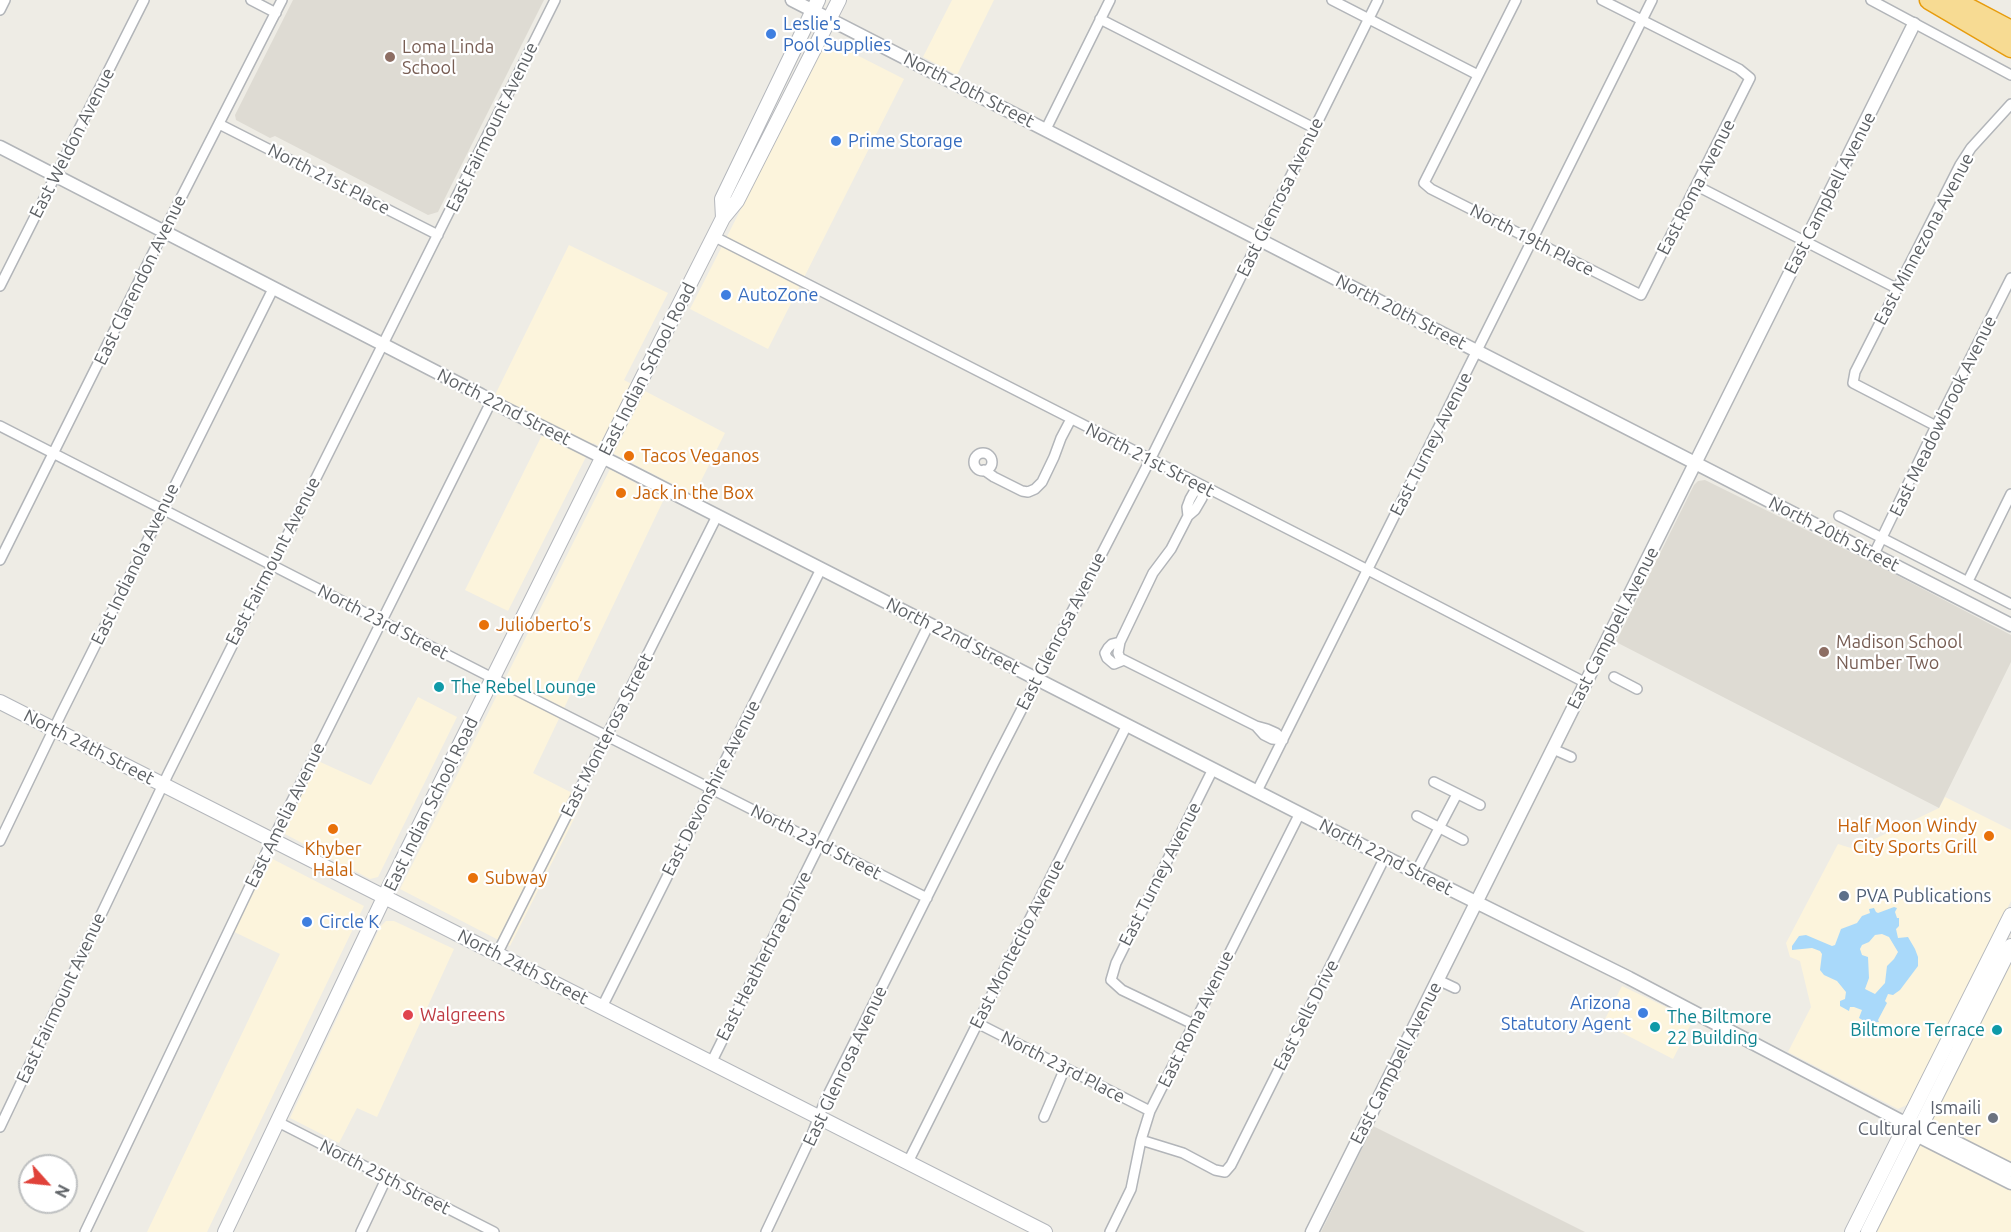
<!DOCTYPE html>
<meta charset="utf-8">
<style>
body{margin:0}
#map{position:relative;width:2011px;height:1232px;overflow:hidden;background:#eeece5;font-family:Ubuntu,sans-serif}
canvas{display:block}
.north{position:absolute;left:18px;top:1154px;width:60px;height:60px;box-sizing:border-box;background:#fff;border:2px solid #bec0c1;border-radius:50%;rotate:117deg;font-size:16px;font-weight:700;line-height:24px;text-align:center;color:#5d6165}
.north::after{content:'';display:block;margin:auto;width:21px;height:27px;background:#e0423a;clip-path:polygon(50% 0,100% 100%,50% 72%,0 100%)}
</style>
<div id="map">
<canvas width="2011" height="1232"></canvas>
<div class="north">N</div>
</div>
<script>
const c = document.querySelector('canvas').getContext('2d');
c.lineJoin = 'round';
function paint(path, color) { c.fillStyle = color; c.fill(path, 'evenodd'); }
const poly = rows => new Path2D(rows.map(r => 'M' + r).join(''));
function strokePath(path, color, width, dash) { c.strokeStyle = color; c.lineWidth = width; c.lineCap = dash ? 'butt' : 'round'; c.setLineDash(dash || []); c.stroke(path); }
function drawText(font, color, halo, rows, align = 'center') {
  c.font = font + ' Ubuntu,sans-serif'; c.lineWidth = 4.5; c.setLineDash([]); c.textBaseline = 'middle'; c.strokeStyle = halo; c.fillStyle = color; for (const [text, x, y, turn = 0] of rows) {
    c.save(); c.translate(x, y); c.rotate((+turn || 0) * Math.PI / 180); c.textAlign = isNaN(turn) ? turn : align; if (halo) c.strokeText(text, 0, 0); c.fillText(text, 0, 0); c.restore();
  }
}
paint(poly([
 [952,0,994,0,957,75,923,57],
 [827,40,904,79,768,349,690,309],
 [569,245,668,293,624,380,725,433,694,495,593,443,508,611,465,590,548,423,495,395],
 [610,469,664,499,533,773,584,799,510,946,400,889],
 [418,697,457,717,378,877,370,879,283,833,318,761,371,785],
 [1945,797,2011,830,2011,901,1911,1103,1898,1109,1788,1052,1811,1007,1800,961,1790,957,1786,943,1838,844,1854,849,1939,808],
 [259,852,364,906,207,1232,147,1232,280,954,224,927],
 [386,921,394,921,454,949,377,1117,357,1108,339,1143,290,1118,380,927],
 [2011,958,2011,1165,1934,1126,1931,1122,1932,1115],
 [1622,986,1693,1020,1673,1059,1603,1023],
 [1921,1143,2011,1190,2011,1232,1876,1232]
]), '#fcf4dc');
paint(poly([
 [293,0,544,0,438,212,428,215,275,136,270,138,236,120,235,115],
 [1705,480,1879,566,2011,635,2011,662,1939,808,1616,642,1694,485,1698,481],
 [1373,1126,1585,1232,1321,1232]
]), '#dedbd3');
paint(poly([
 [1894,907,1897,908,1895,912,1897,918,1899,918,1899,926,1896,929,1898,938,1908,937,1915,949,1918,957,1918,966,1900,990,1893,995,1888,994,1885,1001,1887,1003,1878,1020,1879,1022,1868,1023,1859,1018,1862,1010,1854,1007,1850,1007,1849,1011,1840,1006,1840,1001,1845,999,1846,992,1837,981,1824,975,1820,970,1822,954,1820,951,1812,948,1792,950,1792,946,1799,936,1806,935,1832,946,1835,945,1841,929,1857,923,1862,916,1870,913,1869,909,1874,908,1876,912,1878,913],
 [1882,934,1889,937,1898,952,1894,959,1887,966,1885,983,1875,994,1865,989,1869,978,1868,957,1862,955,1860,949,1862,945,1869,942,1875,935]
]), '#a9d9fa');
const minor = poly([
 [251,0,276,13],
 [1332,0,1478,75],
 [1516,0,1424,183,1431,189,1641,295,1750,78,1739,69,1602,0],
 [1871,0,2011,75],
 [0,10,5,0],
 [1100,19,1314,128],
 [219,124,438,235],
 [1046,129,1110,0],
 [1697,186,1896,288],
 [713,236,1337,554,1586,683],
 [0,286,144,0],
 [0,426,512,688,927,898],
 [1936,426,1853,383,1855,372,1960,165,1971,148,2011,104],
 '974 462a9 9 0 1 1 18 0a9 9 0 1 1-18 0Z',
 [984,470,994,477,1022,491,1028,492,1035,489,1042,482,1054,457,1061,438,1071,419],
 [1202,487,1202,498,1195,510,1188,516,1171,549,1153,573,1120,642,1118,653,1120,658,1256,726,1267,729,1276,733,1283,740],
 [1188,516,1187,507,1190,499,1194,492,1202,487],
 [1839,516,2011,604],
 [1874,554,1936,426,2011,278],
 [0,560,160,239,282,0],
 [1968,581,2011,494],
 [1120,642,1112,644,1108,648,1105,653,1107,658,1114,664,1124,660],
 [1614,677,1637,689],
 [1256,726,1264,735,1272,739,1283,740],
 [1553,749,1571,757],
 [1434,782,1480,805],
 [1257,791,1652,0],
 [1417,816,1463,840],
 [0,841,61,714,273,289],
 [1416,872,1457,794],
 [497,954,717,516],
 [1438,980,1455,988],
 [602,1007,821,569],
 [977,1023,1150,1111],
 [1193,1024,1122,990,1111,980,1116,963,1213,769],
 [711,1063,929,624],
 [1044,1117,1065,1068],
 [276,1121,494,1232],
 [0,1127,168,774,555,0],
 [1141,1140,1183,1153,1215,1170,1225,1172,1231,1165,1385,857],
 [908,1162,1127,725],
 [85,1232,261,863,491,402],
 [361,1232,387,1177],
 [766,1232,811,1137,825,1101,993,765,1150,460,1378,0],
 [1110,1232,1131,1189,1141,1140,1150,1111,1300,813]
]);
const tertiary = poly([
 [792,0,2011,625],
 [0,147,481,395,506,409,618,465,1385,857,1629,978,1899,1120,1928,1128,2011,1170],
 [1911,1129,1916,1135,2011,1183],
 [1312,1232,1914,24]
]);
const secondary = poly([
 [723,218,722,199,818,0],
 [0,702,1045,1232],
 [225,1232,390,885,615,432,723,218,737,201,839,0],
 [1852,1232,2011,915],
 [1868,1232,2011,946]
]);
const motorway = poly([
 [1929,0,2011,48],
 [1954,0,2011,30]
]);
strokePath(minor, '#b2b5b9', 12);
strokePath(tertiary, '#b2b5b9', 15);
strokePath(secondary, '#b4b7bc', 16);
strokePath(motorway, '#e79c0d', 21);
strokePath(minor, '#fff', 9);
strokePath(tertiary, '#fff', 12);
strokePath(secondary, '#fff', 14);
strokePath(motorway, '#f7db93', 18);
for (const [x, y, r, color] of [
 [771,34,6,"#3f7fe0"],
 [390,57,6,"#8d6e63"],
 [836,141,6,"#3f7fe0"],
 [726,295,6,"#3f7fe0"],
 [629,456,6,"#e8710a"],
 [621,493,6,"#e8710a"],
 [484,625,6,"#e8710a"],
 [1824,652,6,"#8d6e63"],
 [439,687,6,"#0f9aa8"],
 [333,829,6,"#e8710a"],
 [1989,836,6,"#e8710a"],
 [473,878,6,"#e8710a"],
 [1844,896,6,"#5c6f8a"],
 [307,922,6,"#3f7fe0"],
 [1643,1013,6,"#3f7fe0"],
 [408,1015,6,"#e0444e"],
 [1655,1027,6,"#0f9aa8"],
 [1997,1030,6,"#0f9aa8"],
 [1993,1118,6,"#6b7280"]
]) { const dot = new Path2D(); dot.arc(x, y, r, 0, 2 * Math.PI); c.fillStyle = color; c.fill(dot); strokePath(dot, '#fff', 2); }
drawText('18px', '#366cbe', '#fff', [
 ["Leslie's",783,24],
 ["Pool Supplies",783,45],
 ["Prime Storage",848,141],
 ["AutoZone",738,295],
 ["Circle K",319,922],
 ["Arizona",1631,1003,"right"],
 ["Statutory Agent",1631,1024,"right"]
], 'left');
drawText('18px', '#785e54', '#fff', [
 ["Loma Linda",402,47],
 ["School",402,68],
 ["Madison School",1836,642],
 ["Number Two",1836,663]
], 'left');
drawText('18px', '#5d6165', '#fff', [
 ["North 20th Street",969,90,27],
 ["East Fairmount Avenue",492,127,-64],
 ["East Weldon Avenue",72,143,-63],
 ["North 21st Place",329,179,27],
 ["East Roma Avenue",1696,187,-63],
 ["East Campbell Avenue",1830,193,-63],
 ["East Glenrosa Avenue",1280,197,-64],
 ["East Minnezona Avenue",1924,239,-62],
 ["North 19th Place",1532,240,27],
 ["East Clarendon Avenue",140,280,-64],
 ["North 20th Street",1401,312,27],
 ["East Indian School Road",647,369,-63],
 ["North 22nd Street",504,407,27],
 ["East Meadowbrook Avenue",1943,416,-64],
 ["East Turney Avenue",1431,444,-63],
 ["North 21st Street",1150,460,27],
 ["North 20th Street",1834,534,27],
 ["East Fairmount Avenue",273,561,-63],
 ["East Indianola Avenue",135,564,-64],
 ["North 23rd Street",383,622,27],
 ["East Campbell Avenue",1613,628,-63],
 ["East Glenrosa Avenue",1061,631,-63],
 ["North 22nd Street",953,636,27],
 ["East Monterosa Street",607,735,-63],
 ["North 24th Street",89,747,27],
 ["East Devonshire Avenue",711,788,-63],
 ["East Indian School Road",431,804,-64],
 ["East Amelia Avenue",285,815,-64],
 ["North 23rd Street",816,842,27],
 ["North 22nd Street",1386,857,27],
 ["East Turney Avenue",1160,874,-63],
 ["East Montecito Avenue",1017,944,-63],
 ["East Heatherbrae Drive",764,956,-63],
 ["North 24th Street",523,967,27],
 ["East Fairmount Avenue",61,998,-65],
 ["East Sells Drive",1306,1015,-63],
 ["East Roma Avenue",1196,1019,-64],
 ["East Campbell Avenue",1396,1063,-63],
 ["East Glenrosa Avenue",845,1066,-65],
 ["North 23rd Place",1063,1067,27],
 ["North 25th Street",385,1177,27]
]);
drawText('18px', '#c56008', '#fff', [
 ["Tacos Veganos",641,456],
 ["Jack in the Box",633,493],
 ["Julioberto’s",496,625],
 ["Half Moon Windy",1977,826,"right"],
 ["City Sports Grill",1977,847,"right"],
 ["Khyber",333,849,"center"],
 ["Halal",333,870,"center"],
 ["Subway",485,878]
], 'left');
drawText('18px', '#0d838f', '#fff', [
 ["The Rebel Lounge",451,687],
 ["The Biltmore",1667,1017],
 ["22 Building",1667,1038],
 ["Biltmore Terrace",1985,1030,"right"]
], 'left');
drawText('18px', '#4e5e75', '#fff', [
 ["PVA Publications",1856,896]
], 'left');
drawText('18px', '#be3a42', '#fff', [
 ["Walgreens",420,1015]
], 'left');
drawText('18px', '#5b616d', '#fff', [
 ["Ismaili",1981,1108],
 ["Cultural Center",1981,1129]
], 'right');
</script>
